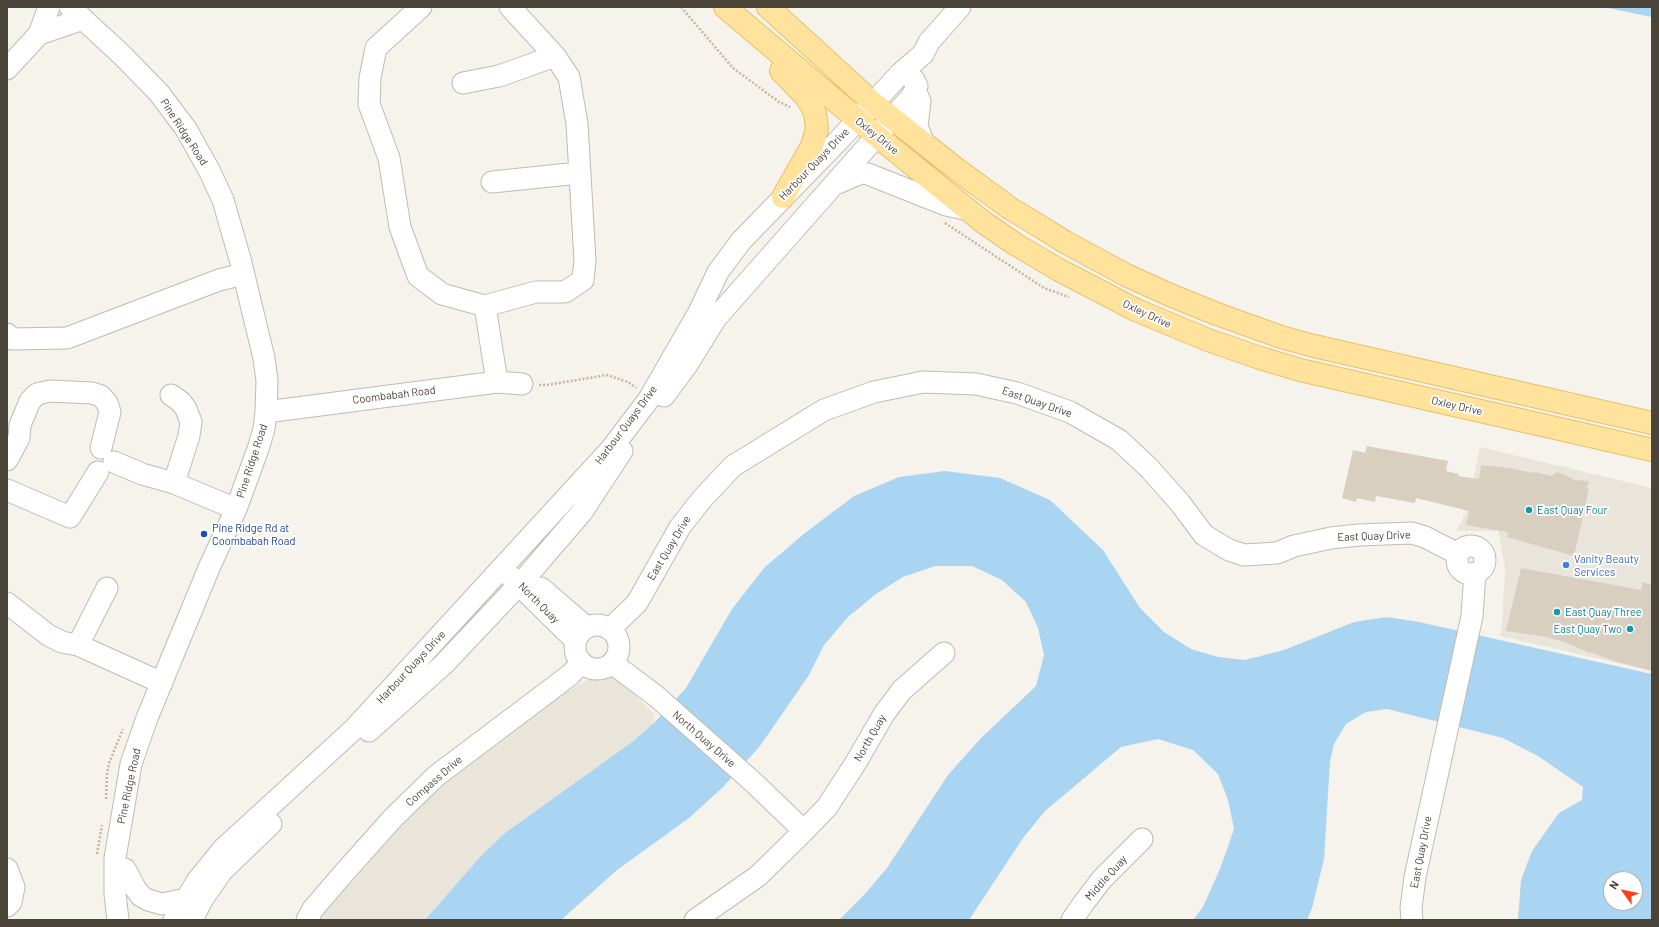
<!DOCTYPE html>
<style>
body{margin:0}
#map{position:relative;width:1659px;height:927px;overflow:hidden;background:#f6f3ec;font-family:Barlow,sans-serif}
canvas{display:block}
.frame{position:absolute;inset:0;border:8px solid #4b4439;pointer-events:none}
.north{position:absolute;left:1603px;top:871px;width:40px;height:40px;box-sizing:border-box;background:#fff;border:1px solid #b7b4b0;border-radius:50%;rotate:303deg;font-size:11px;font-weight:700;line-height:16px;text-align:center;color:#4b4439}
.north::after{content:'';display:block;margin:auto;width:14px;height:18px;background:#fc3f1d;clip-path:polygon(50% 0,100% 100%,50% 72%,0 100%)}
</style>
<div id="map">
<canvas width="1659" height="927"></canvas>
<div class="frame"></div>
<div class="north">N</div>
</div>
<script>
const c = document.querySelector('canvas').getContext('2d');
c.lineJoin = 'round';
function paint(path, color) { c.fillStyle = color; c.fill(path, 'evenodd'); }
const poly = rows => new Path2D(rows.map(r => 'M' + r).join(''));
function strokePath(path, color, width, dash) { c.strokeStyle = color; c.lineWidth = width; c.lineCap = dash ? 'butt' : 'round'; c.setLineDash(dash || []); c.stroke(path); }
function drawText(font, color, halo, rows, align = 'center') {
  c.font = font + ' Barlow,sans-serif'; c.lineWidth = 3.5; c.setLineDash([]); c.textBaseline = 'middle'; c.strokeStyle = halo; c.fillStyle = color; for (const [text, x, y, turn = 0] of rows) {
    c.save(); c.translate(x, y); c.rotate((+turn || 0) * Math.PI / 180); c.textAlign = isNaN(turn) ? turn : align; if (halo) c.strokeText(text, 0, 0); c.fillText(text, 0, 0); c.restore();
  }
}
paint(poly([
 [1480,447,1652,488,1652,671,1500,636,1502,623,1505,568,1498,531,1456,531,1466,513],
 [596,675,617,677,655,715,653,725,632,742,505,833,480,857,425,920,320,920,327,910,419,806,485,750,558,697]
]), '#eae5da');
paint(poly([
 [1603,7,1652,7,1652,17],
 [945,471,1000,478,1050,500,1103,550,1140,608,1164,632,1191,649,1218,657,1245,660,1284,650,1354,622,1387,617,1419,622,1652,674,1652,920,1518,920,1521,880,1532,851,1559,813,1582,800,1583,787,1538,756,1503,738,1387,709,1366,712,1346,724,1334,744,1330,761,1324,859,1312,908,1307,920,1193,920,1203,907,1220,869,1234,829,1228,800,1218,774,1193,750,1158,739,1121,747,1045,811,1023,838,969,920,839,920,864,895,887,868,948,775,981,738,1036,686,1044,655,1038,628,1026,602,1002,580,972,566,935,566,903,577,876,594,848,617,824,645,809,675,760,746,722,788,689,818,617,870,561,920,425,920,480,857,505,833,632,742,653,724,686,688,732,609,765,567,805,533,854,496,899,477],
 [1611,879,1635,879,1635,903,1611,903]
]), '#a9d4f2');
paint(poly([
 [1367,446,1448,461,1446,471,1459,474,1458,476,1479,479,1481,465,1510,468,1533,473,1536,472,1551,476,1557,472,1566,475,1574,480,1589,481,1587,488,1589,489,1574,556,1507,537,1508,532,1466,525,1469,511,1416,498,1415,503,1376,496,1375,502,1357,498,1356,502,1342,498,1353,450,1365,453],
 [1521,568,1641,590,1643,582,1652,585,1652,671,1617,662,1590,652,1590,653,1565,642,1546,637,1506,631]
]), '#d8cfc1');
const minor = poly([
 [70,7,122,55,159,93,186,129,209,170,223,200,240,259,264,358,267,381,266,412,264,429,258,449,236,509,209,568,147,718,131,764,115,858,115,894,118,920],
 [421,7,376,48,370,78,369,104,389,158,400,227,418,276,442,294,485,306,536,292,565,292,583,280,585,260,577,124,569,77,555,56,510,7],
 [39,34,83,19],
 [7,69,39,34,49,7],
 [463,83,499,76,555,56],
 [915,90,920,101,917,126,924,144],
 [492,182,579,173],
 [838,183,854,176,862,173,868,174,946,205,969,210],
 [485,306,497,382],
 [7,334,12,339,67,338,219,280,243,274],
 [171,395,181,402,186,409,191,422,189,436,174,483],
 [664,396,687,365,716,318,912,96,917,86,914,80,904,70],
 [266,412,497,382,522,384],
 [7,460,19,438,20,425,30,401,37,394,50,391,92,393,101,396,107,403,110,412,101,448],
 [114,462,142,474,174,483,236,509],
 [7,490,70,517,98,472],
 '1457 560a14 14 0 1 1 28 0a14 14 0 1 1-28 0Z',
 [509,575,575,640],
 [541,588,586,627],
 [7,603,48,635,62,642,78,645,162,683],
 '575 647a22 22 0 1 1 44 0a22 22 0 1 1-44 0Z',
 [610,629,637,603,680,527,702,499,733,466,824,410,874,392,923,382,976,384,1017,393,1070,412,1119,440,1149,468,1180,503,1204,535,1229,550,1244,555,1277,553,1294,546,1331,538,1359,535,1412,533,1425,537,1458,554],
 [78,645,107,588],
 [612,663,656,696,753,782,804,831],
 [369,731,444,664,527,576,582,512,622,451],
 [7,869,14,887,11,902,7,906],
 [125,869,135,888,141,896,148,900,162,904,186,899],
 [174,920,197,881,223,849,353,730,611,449,649,399,699,312,718,272,741,241,838,141,901,73,923,54,929,42,960,7],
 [192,920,202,900,222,871,271,824],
 [307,920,313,909,343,874,393,818,436,776,570,675,581,663],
 [695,920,758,876,804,831,827,807,855,764,884,714,902,690,944,653],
 [1072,920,1083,904,1102,879,1142,839],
 [1412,920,1411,908,1415,877,1472,616,1475,573]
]);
const major = poly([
 [725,7,877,136,983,222,1015,244,1059,270,1136,310,1208,340,1260,358,1300,370,1652,450],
 [768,7,873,103,955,168,1011,209,1036,224,1065,242,1126,275,1170,295,1217,314,1281,337,1314,346,1652,423],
 [781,71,806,97,811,105,815,113,817,129,812,146,783,197]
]);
strokePath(minor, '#c2bbae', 23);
strokePath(major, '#e6c16a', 24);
strokePath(poly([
 [681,7,733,68,779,102,790,107],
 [945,223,1044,288,1069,297],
 [539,385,547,385,607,375,628,382,636,388],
 [106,799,107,774,109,763,123,729],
 [97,854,102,825]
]), '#c4b79f', 2.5, [2, 2]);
strokePath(minor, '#fff', 21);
strokePath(major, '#ffe39c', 22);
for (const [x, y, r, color] of [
 [1529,510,4,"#0f9aa8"],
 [204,534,4,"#1a4fb4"],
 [1566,565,4,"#3f7fe0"],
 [1557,612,4,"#0f9aa8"],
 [1630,629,4,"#0f9aa8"]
]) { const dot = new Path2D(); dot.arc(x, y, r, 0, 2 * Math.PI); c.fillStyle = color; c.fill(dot); strokePath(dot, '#fff', 1.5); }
drawText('11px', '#4b4439', '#fff', [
 ["Pine Ridge Road",184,132,57],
 ["Oxley Drive",877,136,39],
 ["Harbour Quays Drive",814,164,-46],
 ["Oxley Drive",1147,314,25],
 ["Coombabah Road",394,395,-7],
 ["East Quay Drive",1037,402,19],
 ["Oxley Drive",1457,406,13],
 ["Harbour Quays Drive",626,425,-53],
 ["Pine Ridge Road",252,461,-72],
 ["East Quay Drive",1374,536,-2],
 ["East Quay Drive",669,548,-59],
 ["North Quay",539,603,45],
 ["Harbour Quays Drive",411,667,-47],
 ["North Quay",870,738,-60],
 ["North Quay Drive",704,739,41],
 ["Compass Drive",434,781,-41],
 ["Pine Ridge Road",129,786,-78],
 ["East Quay Drive",1421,852,-79],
 ["Middle Quay",1106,878,-48]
]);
drawText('11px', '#0d838f', '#fff', [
 ["East Quay Four",1537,510],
 ["East Quay Three",1565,612],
 ["East Quay Two",1622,629,"right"]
], 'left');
drawText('11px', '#164399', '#fff', [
 ["Pine Ridge Rd at",212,528],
 ["Coombabah Road",212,541]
], 'left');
drawText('11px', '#366cbe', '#fff', [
 ["Vanity Beauty",1574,559],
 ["Services",1574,572]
], 'left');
</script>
